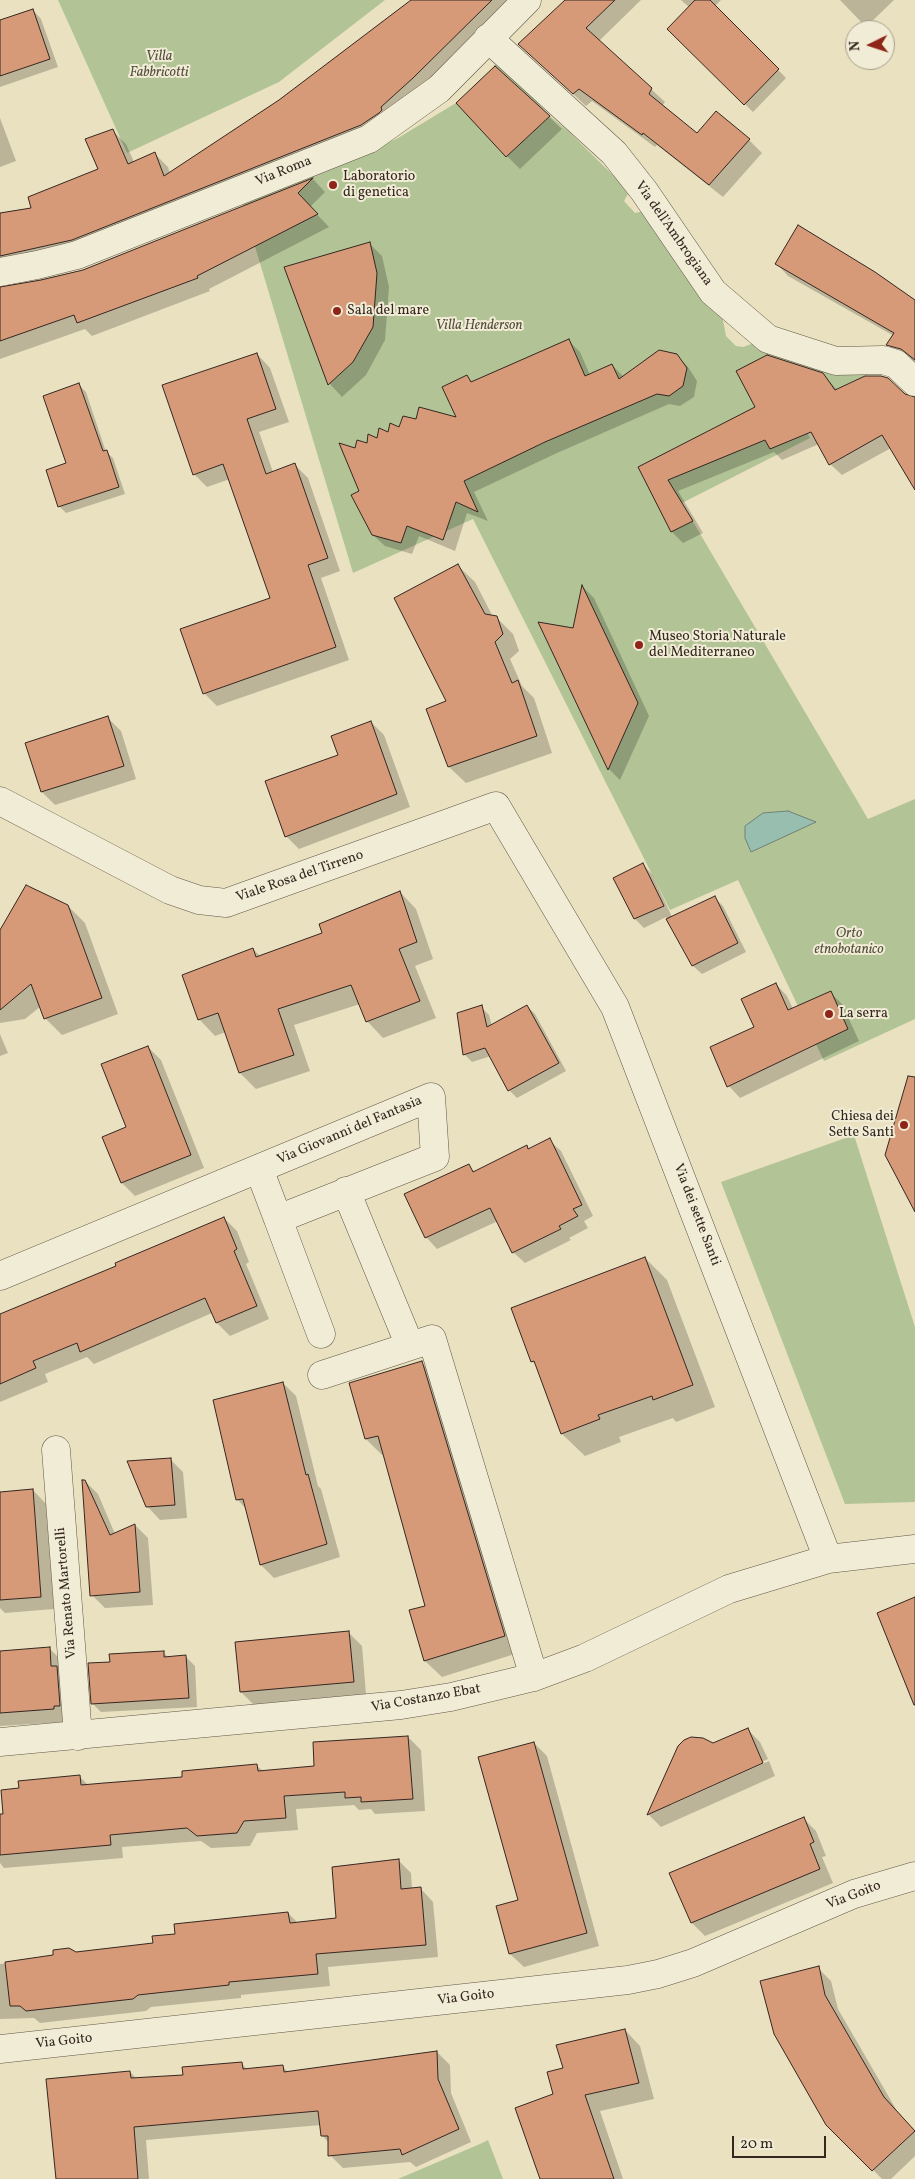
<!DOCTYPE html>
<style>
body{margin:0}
#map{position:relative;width:915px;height:2179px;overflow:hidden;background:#eae1c0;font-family:Vollkorn,serif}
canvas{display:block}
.north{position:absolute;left:845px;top:20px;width:50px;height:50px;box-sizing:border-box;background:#f1ecd6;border:1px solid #a69d8d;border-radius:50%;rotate:266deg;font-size:14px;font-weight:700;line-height:20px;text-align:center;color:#352720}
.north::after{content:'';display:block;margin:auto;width:18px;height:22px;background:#8f2418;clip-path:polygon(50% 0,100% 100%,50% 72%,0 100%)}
.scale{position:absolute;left:732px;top:2136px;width:94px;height:22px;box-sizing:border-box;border:2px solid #352720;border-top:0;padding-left:6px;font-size:15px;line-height:18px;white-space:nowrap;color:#352720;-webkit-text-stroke:4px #f1ecd6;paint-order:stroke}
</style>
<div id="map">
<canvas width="915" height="2179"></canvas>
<div class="north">N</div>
<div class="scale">20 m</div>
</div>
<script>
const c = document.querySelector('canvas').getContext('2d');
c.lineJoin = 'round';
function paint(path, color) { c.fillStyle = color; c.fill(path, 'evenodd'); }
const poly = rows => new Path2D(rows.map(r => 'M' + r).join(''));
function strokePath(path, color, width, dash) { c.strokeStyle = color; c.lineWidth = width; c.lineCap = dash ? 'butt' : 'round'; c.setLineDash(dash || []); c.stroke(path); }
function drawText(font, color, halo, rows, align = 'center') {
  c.font = font + ' Vollkorn,serif'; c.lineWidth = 4; c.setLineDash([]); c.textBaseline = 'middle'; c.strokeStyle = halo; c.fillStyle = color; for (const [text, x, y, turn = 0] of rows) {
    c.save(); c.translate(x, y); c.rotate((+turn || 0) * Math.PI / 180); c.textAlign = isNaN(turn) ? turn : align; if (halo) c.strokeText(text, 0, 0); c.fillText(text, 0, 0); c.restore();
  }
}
paint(poly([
 [58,0,385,0,279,82,127,153],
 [499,62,550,116,569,132,623,185,628,194,624,201,635,213,649,210,728,312,723,320,726,336,736,346,743,347,760,341,884,367,835,390,796,413,810,438,682,503,868,819,915,799,915,1019,824,1061,738,880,670,910,473,519,353,573,241,200,346,163,398,138,456,103],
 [854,1135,915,1327,915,1502,845,1504,721,1182],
 [488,2140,503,2179,398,2179,480,2144]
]), '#b2c496');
const water = poly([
 [788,811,816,822,751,852,745,838,745,826,763,813,788,811]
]);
paint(water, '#98beb0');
strokePath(water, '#708276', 1);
paint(poly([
 [412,0,531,0,393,120,0,277,0,214,33,209,100,170,113,131,126,144,134,162,155,154,168,167,170,174,280,101],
 [564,0,641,0,599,41,665,102,662,106,697,134,749,140,762,153,723,197,657,145,655,147,592,101,586,106,533,57,565,1],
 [681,0,721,0,715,6,786,78,753,112,668,29,690,8],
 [840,0,894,0,866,27],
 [33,10,41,19,58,67,0,87,0,21],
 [549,117,562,129,520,169,507,156],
 [0,118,16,161,0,167],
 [313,179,325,192,310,207,329,227,209,289,210,291,92,336,85,329,0,359,0,288,81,271],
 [369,243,382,256,389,287,385,340,366,375,342,397,330,384,285,268],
 [777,264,915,302,915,362,899,356,888,345,894,336,788,276],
 [569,341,580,352,590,375,612,365,624,377,676,355,688,367,697,381,694,397,680,406,669,404,557,453,474,492,488,521,467,513,455,551,419,536,412,554,385,546,373,535,361,492,356,449,416,420,458,419,467,377,473,383],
 [257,354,270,368,289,422,259,432,273,472,295,465,308,478,340,571,321,578,349,660,217,706,204,693,271,599,230,479,207,487,194,474],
 [823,374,837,390,887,379,915,403,915,488,891,448,842,475,830,464,819,444,782,460,774,452,678,491,703,533,683,543,672,532,639,468],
 [79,385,86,392,106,452,113,458,125,494,66,513,59,506,67,464],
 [458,566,475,582,493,617,496,617,513,634,519,651,510,659,522,686,534,698,552,753,466,783,449,767,428,709,448,701],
 [583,587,594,598,649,716,620,780,609,769,540,624,574,629],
 [108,718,121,731,136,779,55,805,42,792,27,743],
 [371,722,384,735,410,807,299,849,286,836],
 [643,865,652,874,672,917,714,897,723,906,746,952,702,974,693,966,666,917,644,928,635,919,615,878],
 [400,892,416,909,433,959,415,966,436,1018,383,1038,367,1021,360,1004,294,1025,310,1071,256,1089,240,1073,226,1032,215,1036,199,1019,253,949,261,957,324,934],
 [68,906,85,923,118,1014,62,1035,45,1018,41,1006,25,1019,0,1023,0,939],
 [776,984,787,996,793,1009,830,992,842,1004,859,1041,740,1098,729,1086],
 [527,1006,535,1014,566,1071,517,1098,509,1090,491,1056,472,1062,464,1054,481,1007,489,1015,492,1026],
 [0,1034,8,1053,0,1056],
 [148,1047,161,1060,204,1168,135,1196,122,1183,128,1128],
 [549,1140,561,1151,593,1216,584,1221,588,1228,569,1238,571,1240,525,1263,513,1252,498,1221,437,1249,426,1237,468,1165,475,1172,526,1147,529,1150],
 [224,1218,237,1231,249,1262,246,1264,269,1319,230,1336,217,1323,212,1313,94,1364,87,1357,45,1374,48,1382,0,1402,0,1316,118,1266],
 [645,1258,667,1280,715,1407,676,1422,673,1418,619,1437,621,1442,585,1456,562,1434,537,1366,532,1361],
 [422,1363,439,1380,521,1652,442,1677,425,1661,427,1606,385,1455,382,1455,366,1439],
 [283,1383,296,1396,318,1486,321,1489,340,1557,274,1578,261,1565,247,1510,237,1499],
 [170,1459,183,1472,187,1518,160,1520,147,1506],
 [85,1481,98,1494,115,1534,135,1525,148,1538,153,1605,105,1608,92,1595],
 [33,1490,46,1504,54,1609,5,1613,0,1608,0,1493],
 [349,1633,362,1646,366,1694,254,1705,241,1692],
 [50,1649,63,1662,66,1722,0,1726,0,1652],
 [163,1652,169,1658,186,1657,195,1666,197,1707,101,1712,92,1703,111,1663],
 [747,1729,760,1742,768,1759,671,1803,671,1805,769,1761,775,1776,661,1827,648,1814,713,1744],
 [408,1737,421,1750,425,1811,375,1814,371,1809,359,1810,354,1805,296,1809,298,1830,257,1833,250,1846,211,1848,201,1841,122,1847,123,1858,4,1868,0,1863,0,1815,5,1815,21,1789,80,1777,88,1785,184,1778,257,1766,263,1771,316,1767],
 [534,1743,547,1756,599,1946,524,1967,510,1954,498,1907,519,1901],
 [803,1818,816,1831,826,1856,822,1857,833,1883,705,1936,692,1923],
 [398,1860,411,1873,412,1889,421,1889,433,1902,438,1957,328,1967,330,1986,241,1995,241,1998,151,2007,146,2011,40,2023,34,2018,0,2019,0,1964,154,1944,176,1935,288,1913,298,1923,338,1919],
 [818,1968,831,1981,838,2009,897,2111,915,2131,915,2156,891,2179,882,2179,828,2124],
 [625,2030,640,2046,654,2099,600,2111,623,2179,541,2179,554,2095,564,2069],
 [437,2052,450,2065,451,2093,471,2142,416,2167,410,2162,343,2168,330,2155,329,2143,322,2135,321,2125,146,2140,149,2179,57,2179,130,2072,137,2079,184,2076,241,2063,248,2070,283,2067,289,2073]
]), '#0003');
const building = poly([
 [411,0,492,0,413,78,381,107,382,110,379,113,361,125,72,240,0,256,0,213,31,208,28,197,98,169,85,139,113,129,128,164,155,152,164,176,279,100,411,0],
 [565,0,615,0,586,28,652,88,649,94,697,133,716,111,750,139,709,185,643,133,642,135,579,89,573,94,518,44,565,0],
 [695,0,710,0,779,69,744,105,667,29,695,0],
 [33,9,50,59,0,76,0,20,33,9],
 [495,66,550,116,506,157,456,103,495,66],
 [313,178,298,193,318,214,197,276,198,278,77,323,74,315,0,341,0,287,41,280,83,270,313,178],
 [798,225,875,272,915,300,915,360,901,349,886,345,894,333,775,264,798,225],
 [370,242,377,273,373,327,353,362,328,385,284,267,370,242],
 [569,339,585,376,612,364,619,379,659,350,677,354,687,368,683,386,669,396,657,394,545,442,464,481,478,512,456,502,443,540,407,526,401,543,372,535,351,495,359,491,339,443,355,448,357,440,367,443,368,434,377,438,379,428,388,432,390,423,399,427,403,416,416,419,419,407,456,417,442,387,467,375,471,382,569,339],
 [257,353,276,409,247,419,266,474,295,463,328,558,308,565,336,647,203,694,180,629,270,598,223,464,193,475,162,385,257,353],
 [767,355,823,373,835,390,865,376,881,376,888,378,905,394,915,397,915,490,882,435,829,465,811,432,770,449,765,440,668,480,693,521,671,532,638,467,755,407,736,371,767,355],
 [79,383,103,451,107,450,119,487,58,507,46,470,66,463,43,396,79,383],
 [458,564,485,614,497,616,503,634,495,642,512,683,518,680,537,736,448,767,426,709,446,701,394,598,458,564],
 [582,585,638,703,608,770,538,622,573,628,582,585],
 [108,716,124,766,41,792,25,743,108,716],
 [371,721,397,794,285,837,265,781,338,755,331,736,371,721],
 [643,863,664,906,634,919,613,878,643,863],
 [26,885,68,905,102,998,44,1019,31,984,0,1010,0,930,26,885],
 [400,891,417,942,399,949,420,1001,366,1022,351,985,278,1009,294,1055,239,1073,218,1013,198,1020,182,975,253,948,256,957,322,933,319,924,400,891],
 [715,896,738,943,692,966,666,919,715,896],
 [776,983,788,1010,831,991,848,1029,727,1087,710,1047,754,1027,741,999,776,983],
 [482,1005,487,1027,527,1005,559,1063,508,1091,485,1048,463,1055,457,1013,482,1005],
 [148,1046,191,1155,121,1183,102,1137,126,1127,101,1064,148,1046],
 [908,1076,915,1077,915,1212,885,1155,908,1076],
 [550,1138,582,1205,573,1209,578,1216,559,1226,561,1229,512,1253,490,1208,425,1238,404,1194,469,1164,473,1172,527,1145,528,1149,550,1138],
 [224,1217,237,1249,234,1251,257,1306,216,1323,205,1298,80,1352,77,1343,33,1361,36,1368,0,1384,0,1314,116,1266,115,1263,224,1217],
 [645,1257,693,1385,653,1400,652,1396,598,1415,600,1419,561,1434,534,1361,531,1362,511,1308,645,1257],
 [422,1361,505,1636,424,1661,409,1610,425,1606,378,1436,365,1439,349,1383,422,1361],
 [283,1382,306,1475,308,1474,327,1544,260,1565,243,1499,236,1500,213,1400,283,1382],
 [171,1458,175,1505,146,1507,127,1461,171,1458],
 [82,1480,85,1480,110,1535,135,1524,140,1592,90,1596,82,1480],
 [33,1489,41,1597,0,1600,0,1492,33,1489],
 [915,1597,915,1705,914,1705,877,1613,915,1597],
 [349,1631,354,1682,240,1692,235,1642,349,1631],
 [50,1647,51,1666,57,1666,60,1706,54,1706,54,1709,0,1713,0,1651,50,1647],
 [164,1651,164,1657,186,1655,189,1698,91,1704,88,1663,110,1662,109,1654,164,1651],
 [748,1728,763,1763,647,1815,678,1746,684,1740,691,1737,703,1738,713,1743,748,1728],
 [408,1736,413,1799,361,1802,361,1797,345,1798,345,1792,284,1796,286,1818,244,1821,237,1833,197,1836,187,1828,110,1835,111,1845,0,1855,0,1814,3,1814,1,1790,19,1788,18,1781,80,1775,81,1785,104,1783,182,1777,182,1771,257,1764,258,1771,314,1766,313,1742,408,1736],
 [534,1742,587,1933,509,1954,496,1906,518,1900,478,1757,534,1742],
 [804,1817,814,1842,810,1844,820,1869,691,1923,669,1873,804,1817],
 [399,1859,401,1889,421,1887,426,1945,316,1954,318,1974,229,1982,229,1985,138,1995,133,1999,26,2011,20,2006,10,2006,5,1962,53,1955,53,1950,69,1948,76,1952,153,1943,152,1936,175,1934,174,1924,288,1912,290,1923,336,1918,332,1867,399,1859],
 [819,1966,825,1995,884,2097,915,2131,872,2171,826,2125,774,2034,760,1981,819,1966],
 [625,2029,639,2083,585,2095,614,2179,540,2179,515,2108,553,2094,547,2072,563,2068,556,2045,625,2029],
 [437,2051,438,2079,459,2129,402,2155,400,2149,328,2156,328,2136,321,2136,318,2111,134,2127,138,2179,56,2179,46,2079,130,2071,131,2078,183,2075,182,2067,242,2062,243,2069,283,2065,284,2072,437,2051]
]);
paint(building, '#d69a79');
strokePath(building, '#352720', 1);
const minor = poly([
 [488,38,614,153,644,191,713,292,768,339,836,361,883,360,896,364,915,382],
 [0,272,37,265,77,255,369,139,439,89,527,0],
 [0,801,170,890,199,900,226,903,496,806,615,1007,828,1559],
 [346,1191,410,1346],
 [278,1219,321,1334],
 [0,1276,431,1097,435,1157,278,1219,259,1169],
 [322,1375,432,1339,534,1677],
 [56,1450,78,1736],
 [0,1742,401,1705,451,1697,534,1677,585,1658,729,1589,828,1559,915,1549],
 [0,2049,628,1980,658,1974,693,1963,854,1894,915,1876]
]);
strokePath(minor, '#625648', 29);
strokePath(minor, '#f1ecd6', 28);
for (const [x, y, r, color] of [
 [333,185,5,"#8f2418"],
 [337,311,5,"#8f2418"],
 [639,645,5,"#8f2418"],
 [829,1014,5,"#8f2418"],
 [904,1125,5,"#8f2418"]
]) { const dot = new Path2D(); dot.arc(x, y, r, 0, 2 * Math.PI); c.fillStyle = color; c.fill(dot); strokePath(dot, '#f1ecd6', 2); }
drawText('italic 14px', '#544e3e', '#f1ecd6', [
 ["Villa",159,57],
 ["Fabbricotti",159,73],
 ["Villa Henderson",479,326],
 ["Orto",849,934],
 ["etnobotanico",849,950]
]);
drawText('14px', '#352720', '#f1ecd6', [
 ["Via Roma",284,172,-22],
 ["Via dell'Ambrogiana",673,234,55],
 ["Viale Rosa del Tirreno",300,877,-19],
 ["Via Giovanni del Fantasia",350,1131,-23],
 ["Via dei sette Santi",696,1215,69],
 ["Via Renato Martorelli",67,1593,-95],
 ["Via Costanzo Ebat",426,1699,-10],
 ["Via Goito",854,1896,-21],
 ["Via Goito",466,1998,-7],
 ["Via Goito",64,2042,-6]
]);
drawText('14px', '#352720', '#f1ecd6', [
 ["Laboratorio",343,177],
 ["di genetica",343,193],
 ["Sala del mare",347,311],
 ["Museo Storia Naturale",649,637],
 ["del Mediterraneo",649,653],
 ["La serra",839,1014],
 ["Chiesa dei",894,1117,"right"],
 ["Sette Santi",894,1133,"right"]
], 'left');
</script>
